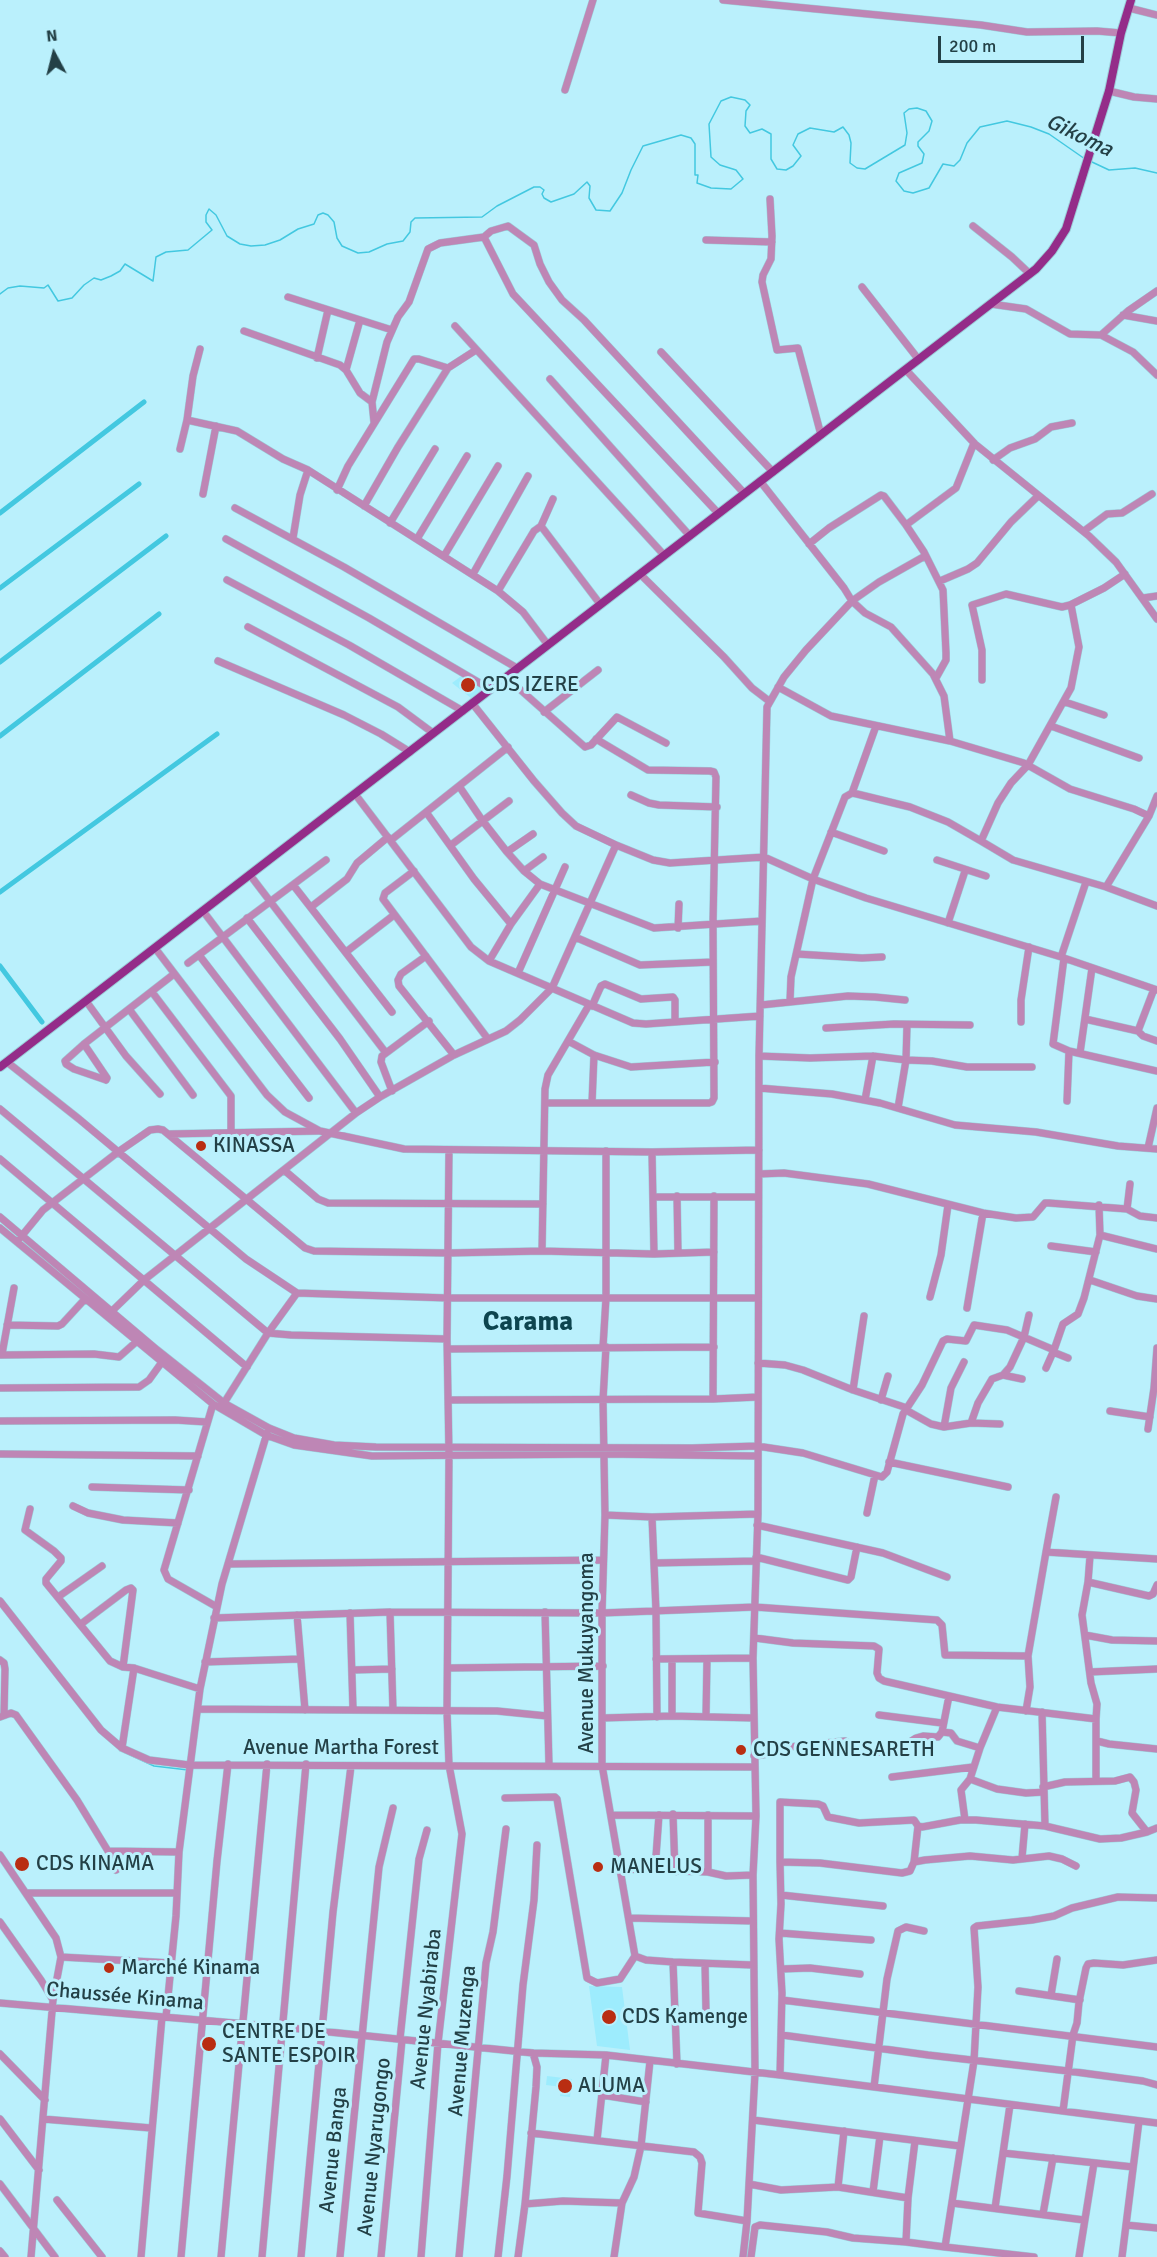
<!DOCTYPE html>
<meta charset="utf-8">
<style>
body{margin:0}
#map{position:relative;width:1157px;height:2257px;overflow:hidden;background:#baf0fc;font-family:Signika,sans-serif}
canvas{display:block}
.north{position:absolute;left:24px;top:24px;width:60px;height:60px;-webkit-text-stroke:4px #baf0fc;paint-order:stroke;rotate:353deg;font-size:16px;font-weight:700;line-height:24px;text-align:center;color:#234046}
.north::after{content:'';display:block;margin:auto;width:21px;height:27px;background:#234046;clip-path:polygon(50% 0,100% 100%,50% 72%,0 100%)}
.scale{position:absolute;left:938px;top:36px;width:146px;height:27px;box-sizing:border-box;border:3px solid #234046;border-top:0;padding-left:8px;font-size:18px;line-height:21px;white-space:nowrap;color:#234046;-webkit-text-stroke:4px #baf0fc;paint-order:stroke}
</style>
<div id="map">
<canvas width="1157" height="2257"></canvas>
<div class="north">N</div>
<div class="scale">200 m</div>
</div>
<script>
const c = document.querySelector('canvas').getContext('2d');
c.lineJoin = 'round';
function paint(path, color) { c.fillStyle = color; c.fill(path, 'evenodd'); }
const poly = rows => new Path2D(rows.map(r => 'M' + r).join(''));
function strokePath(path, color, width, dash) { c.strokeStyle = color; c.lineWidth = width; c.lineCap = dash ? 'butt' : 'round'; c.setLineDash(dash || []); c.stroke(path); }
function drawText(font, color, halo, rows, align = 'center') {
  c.font = font + ' Signika,sans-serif'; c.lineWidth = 6; c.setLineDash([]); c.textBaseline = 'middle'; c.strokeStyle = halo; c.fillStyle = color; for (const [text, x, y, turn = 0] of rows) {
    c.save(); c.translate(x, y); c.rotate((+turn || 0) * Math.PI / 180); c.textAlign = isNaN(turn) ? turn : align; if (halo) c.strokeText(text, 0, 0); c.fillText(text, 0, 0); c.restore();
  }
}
paint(poly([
 [464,674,485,687,471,698,452,683],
 [589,1986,622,1987,630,2050,597,2046],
 [547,2076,572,2079,570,2097,560,2096,562,2087,546,2085]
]), '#9decfd');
strokePath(poly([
 [1092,162,1109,170,1135,168,1157,173],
 [0,294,8,288,20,286,44,288,48,285,58,301,72,298,84,285,94,278,101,280,111,276,120,271,125,264,153,281,156,257,166,252,188,250,212,230,206,222,206,215,209,209,216,215,227,236,240,244,251,246,265,245,280,240,298,229,314,224,318,215,323,213,328,215,334,222,337,238,342,246,358,253,369,252,387,244,403,241,410,232,411,222,415,218,482,217,497,206,534,187,540,187,544,190,542,194,544,198,551,202,574,194,587,182,590,186,589,198,596,210,610,211,622,193,631,170,643,146,681,135,691,138,695,144,695,175,698,175,697,183,711,188,731,189,743,179,736,170,720,165,711,157,709,124,721,101,731,97,745,100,750,105,746,111,745,126,750,133,762,129,771,134,771,159,777,169,786,170,793,166,801,156,793,145,798,134,810,128,834,132,843,127,849,135,851,143,850,163,857,168,865,169,905,145,907,133,904,113,909,109,917,108,926,111,932,121,929,131,918,142,918,146,924,154,922,163,899,173,896,181,904,191,913,193,929,188,943,164,954,166,960,160,967,143,980,127,1007,121,1031,127,1049,134,1085,159],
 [124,1752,154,1766,188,1770]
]), '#43c8e0', 1.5);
strokePath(poly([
 [0,513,144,402],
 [0,588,139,484],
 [0,662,166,536],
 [0,736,159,614],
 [0,892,217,734],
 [0,966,42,1022]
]), '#43c8e0', 5);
const minor = poly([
 [723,0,981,25,1027,32,1097,31,1121,33],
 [1129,8,1157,15],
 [565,90,593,0],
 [1109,91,1134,97,1157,99],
 [770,199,772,236,771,259,763,275,762,282,777,350,798,348,821,435],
 [973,226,1012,257,1030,274],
 [484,237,513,294,718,513],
 [706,240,772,242],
 [862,287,919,360],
 [288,297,392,330],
 [991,304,1026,309,1070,334,1101,335,1128,311,1157,291],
 [1123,315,1157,321],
 [455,326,664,555],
 [244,331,340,365,346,370,360,393,372,402],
 [1101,335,1133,352,1157,375],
 [661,352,773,472],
 [317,358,328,310],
 [346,370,360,320],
 [906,370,975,444,1089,536,1116,562,1157,619],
 [550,379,690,536],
 [187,420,237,431,283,459,308,470,498,591,523,612,548,645],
 [374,422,372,402,387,342,398,317,409,302,428,249,440,243,484,237,491,231,508,226,534,245,540,264,549,282,562,300,584,320,744,493],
 [180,449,187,420,193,376,200,349],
 [993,460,1010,448,1035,439,1051,427,1072,423],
 [760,481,844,588,852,601,865,613,891,627,933,674,944,696,950,741],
 [337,490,348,466,414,359,419,359,448,368],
 [203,494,216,426],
 [364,506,398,447,448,368,476,350],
 [235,508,344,567,517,668],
 [390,523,435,449],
 [541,526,600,604],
 [1084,531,1107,514,1122,513,1152,494],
 [293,538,300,495,308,470],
 [226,539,369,618,490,689],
 [417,539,467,456],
 [809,544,829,528,881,495,884,496,906,525],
 [444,556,498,466],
 [473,574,528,476],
 [640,574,724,657,752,688,769,701],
 [227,580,349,645,463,711],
 [940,581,968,569,977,563,1011,522,1038,496],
 [498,591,534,531,541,526,553,499],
 [1143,598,1157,596],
 [248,627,398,707,433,733],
 [218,661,344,715,381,734,410,752],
 [506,677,585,747,591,745,617,717,666,743],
 [936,678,946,660,946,653,943,590,924,552,906,525,956,488,974,443],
 [982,680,982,650,972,605,1006,594,1062,607,1070,605,1104,588,1125,574],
 [778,687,831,716,950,741,1024,763,1070,789,1134,809,1149,816,1157,796],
 [1065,702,1104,715],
 [472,703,534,781,562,813,576,826,616,845,653,860,670,863,764,857,813,879,866,898,1061,957,1157,990],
 [544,712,598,670],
 [1051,726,1139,758],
 [459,786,482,820,507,852,524,871,540,884,654,928,762,921],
 [852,793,876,726],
 [355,794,471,947,489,961,633,1023,646,1024,760,1016],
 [631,795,649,803,659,805,717,807],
 [426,812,474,879,511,924],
 [831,832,884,851],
 [391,840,508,747],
 [981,841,1013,860,1106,887,1157,906],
 [451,845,509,801],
 [507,852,533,834],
 [937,860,986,876],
 [414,871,385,893,383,899,488,1039],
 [524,871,543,857],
 [250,875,386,1053],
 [294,886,392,1012],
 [1106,887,1149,816],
 [311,907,347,879,357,863,388,837],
 [203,911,356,1113],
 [247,918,340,1039,380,1097],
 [948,923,965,871],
 [678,928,679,904],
 [575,937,640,965,713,962],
 [155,948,267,1095,285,1112,320,1131,404,1149,652,1152,759,1150],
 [346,952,394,915],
 [797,954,862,958,882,957],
 [199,955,309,1098],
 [426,956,401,974,398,980,399,986,454,1055],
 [1061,957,1086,882],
 [1064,958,1053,1044,1069,1051,1157,1071],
 [489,961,511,924,540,884],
 [188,963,326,860],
 [518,973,565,867],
 [152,992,231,1096,231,1132],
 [86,1001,126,1056,160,1094],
 [790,1001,791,977,813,879,845,797,852,793,857,794,910,807,948,822,981,841,998,803,1011,783,1028,765,1071,688,1079,647,1071,605],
 [761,1005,848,996,875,997,905,1000],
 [592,1006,601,986,605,984,641,999,673,997,675,1000,675,1022],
 [129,1009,193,1095],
 [1085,1019,1138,1031,1143,1036,1157,1041],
 [1021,1022,1021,1000,1029,947],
 [826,1028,894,1024,970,1025],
 [1138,1031,1154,989],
 [568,1041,594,1055,631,1067,715,1062],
 [84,1044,107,1078,106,1080],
 [1080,1053,1092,968],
 [759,1056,810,1058,873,1056,906,1060,932,1061,967,1067,1032,1067],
 [7,1062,79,1119,246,1259,297,1293,448,1298,758,1298],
 [106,1080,74,1069,66,1064,65,1061,84,1044,174,974],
 [759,1088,832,1094,880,1103,955,1125,1036,1132,1118,1146,1157,1149],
 [392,1091,381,1062,382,1056,429,1021],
 [865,1100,873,1056],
 [1067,1101,1069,1051],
 [545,1103,709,1103,712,1102,714,1098,713,923,716,777,714,772,710,771,648,770,596,739],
 [592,1103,594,1055],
 [898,1108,906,1060,907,1025],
 [0,1109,268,1333,291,1335,447,1339],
 [168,1134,319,1131],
 [1148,1148,1157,1108],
 [652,1152,654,1254],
 [0,1159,247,1367],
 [284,1170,318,1199,328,1203,543,1204],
 [759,1174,784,1173,868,1184,983,1213,1016,1218,1033,1217,1045,1203,1049,1203,1127,1209,1140,1216,1157,1218],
 [677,1196,678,1253],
 [654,1197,758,1197],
 [1127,1209,1130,1184],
 [0,1217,156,1349,224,1403,269,1428,294,1438,334,1445,376,1447,692,1448,757,1446,803,1453,882,1477,887,1472,903,1414,922,1385,943,1341,947,1339,966,1341,974,1325,1007,1330,1054,1350,1063,1324,1078,1314,1084,1298,1100,1235,1099,1205],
 [0,1228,213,1404,266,1435,294,1445,372,1456,604,1454,757,1456],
 [1100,1235,1157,1249],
 [20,1238,43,1210,118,1152,150,1130,158,1129,163,1130,305,1248,314,1251,449,1253,542,1251,654,1254,714,1252],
 [1051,1246,1096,1252],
 [542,1251,545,1089,548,1075,589,1005],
 [1090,1280,1137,1296,1157,1299],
 [930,1297,941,1255,948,1205],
 [967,1308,983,1213],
 [112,1311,144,1280,356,1113,380,1097,454,1055,506,1031,520,1020,552,988,616,845],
 [7,1325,58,1326,62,1324,85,1299],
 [603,1347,606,1298,606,1151],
 [606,1347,603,1400,605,1515,602,1613,602,1765,635,1956],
 [448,1349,714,1347],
 [1053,1352,1068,1358],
 [2,1354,14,1288],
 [0,1355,94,1354,119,1357,136,1342],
 [758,1363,785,1365,803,1370,853,1390,907,1408],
 [1046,1368,1054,1350],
 [1003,1375,1022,1379],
 [0,1388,139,1387,149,1380,162,1362],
 [853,1390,864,1316],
 [713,1399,714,1196],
 [449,1400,713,1399,758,1397],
 [881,1400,888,1376],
 [224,1403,268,1333,297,1293],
 [213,1404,164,1570,168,1579,217,1607],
 [906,1410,931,1424,944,1427,971,1423,1000,1424],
 [1110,1411,1150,1417],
 [0,1421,175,1420,207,1422],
 [971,1423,978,1403,992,1379,1003,1375,1010,1367,1024,1337,1029,1315],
 [944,1427,951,1388,964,1362],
 [1148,1429,1154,1388,1157,1348],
 [0,1454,198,1456],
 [889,1462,1008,1487],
 [92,1487,189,1490],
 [73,1506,88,1513,123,1520,178,1523],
 [30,1509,25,1530,54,1551,61,1558,61,1561,46,1579,46,1583,110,1661,123,1667,134,1668,200,1689],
 [867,1513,875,1475],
 [605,1515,652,1517,758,1514],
 [652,1517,656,1611,657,1717],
 [757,1525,883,1553,947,1577],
 [1046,1552,1056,1497],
 [756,1557,848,1580,851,1577,857,1547],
 [654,1563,756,1561],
 [228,1564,603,1560],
 [1088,1582,1149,1596,1153,1594,1157,1585],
 [58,1597,102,1566],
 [0,1601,101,1730,122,1748,149,1760,189,1765,754,1767],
 [390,1612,393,1710],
 [545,1612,549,1765],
 [350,1613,353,1709],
 [297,1615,305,1710],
 [214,1618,390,1612,602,1613,755,1607,937,1620,942,1625,945,1655,1028,1656],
 [81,1624,126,1590,131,1588,133,1590,123,1667],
 [1085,1635,1112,1640,1157,1641],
 [755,1638,793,1643,874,1646,879,1649,877,1673,879,1678,884,1681,997,1707,1096,1719,1097,1704,1091,1683,1082,1615,1088,1582,1090,1556],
 [656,1659,753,1658],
 [672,1659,672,1716],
 [0,1660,4,1663,5,1669,4,1714],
 [205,1662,300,1659],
 [448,1668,603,1666],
 [352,1670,392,1669],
 [1090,1672,1157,1669],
 [198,1709,497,1711,547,1716],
 [1026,1711,1030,1687,1028,1656,1046,1552,1157,1559],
 [1042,1712,1045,1826],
 [879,1715,942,1723],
 [706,1716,707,1659],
 [0,1717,11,1713,16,1715,77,1800,108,1851,116,1870],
 [602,1718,672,1716,754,1718],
 [942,1732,951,1733,957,1741,980,1748],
 [1097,1741,1109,1744,1157,1749],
 [122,1748,134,1668],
 [754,1756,775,1753,781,1749,789,1747,845,1741,871,1754,905,1745,916,1738,923,1736,938,1737,942,1732,949,1696],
 [892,1777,973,1767],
 [970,1779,997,1789,1026,1793,1044,1792],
 [1096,1780,1096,1719],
 [1043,1787,1065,1782,1115,1781,1130,1777,1134,1782,1136,1790,1132,1813,1147,1832,1157,1828],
 [505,1798,555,1797,557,1799,587,1978,597,1983,620,1979,635,1956],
 [673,1814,675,1872],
 [611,1815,756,1816],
 [708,1815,708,1872],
 [965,1820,961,1790,970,1779,980,1748,997,1707],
 [108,1851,179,1852],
 [0,1855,56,1938,61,1957,53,2000,31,2257],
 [1022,1858,1025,1824],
 [780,1862,781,1904,779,1939,782,1993,780,2075],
 [914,1862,918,1826],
 [1076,1866,1062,1859,1049,1856,1013,1860,970,1856,925,1860,914,1862,910,1871,902,1873,820,1863,780,1862,780,1802,818,1804,823,1806,828,1817,859,1823,914,1820,918,1826,922,1827,960,1820,976,1820,1045,1826,1100,1839,1121,1838,1147,1832],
 [621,1869,708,1872,726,1876,753,1875],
 [655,1870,659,1815],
 [27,1893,177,1893],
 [781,1895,883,1906],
 [629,1918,753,1921],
 [0,1922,41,1980,53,2000],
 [780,1933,871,1940],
 [635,1956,646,1960,673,1962,753,1965],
 [61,1957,171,1963],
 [673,1962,677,2064],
 [705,1964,706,2012],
 [781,1969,810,1968,860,1974],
 [1019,1991,1080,2000],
 [1051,1995,1057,1959],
 [782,2000,1157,2047],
 [0,2003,281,2027,533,2053,606,2055,780,2075,1157,2123],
 [166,2017,176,1916,179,1852,200,1689,222,1584,267,1433],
 [782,2035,928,2055,1068,2071,1143,2081,1157,2085],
 [400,2039,419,1859,427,1830],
 [0,2054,45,2100],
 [874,2087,887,1979,898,1931,906,1927,924,1931],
 [602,2095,646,2102],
 [1063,2111,1073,2035,1077,2023,1079,2002,1086,1968,1088,1964,1094,1963,1123,1965,1157,1960],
 [0,2119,39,2170],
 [43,2119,151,2128],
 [753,2120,960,2146],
 [844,2131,838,2187,908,2198],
 [531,2133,694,2152,700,2157,702,2163,698,2213,747,2221],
 [597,2140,606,2055],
 [1003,2153,1133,2167],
 [0,2184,55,2257],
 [749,2184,781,2190,838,2187],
 [873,2192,880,2136],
 [57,2200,102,2257],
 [952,2203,1084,2220],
 [525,2204,563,2201,622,2203],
 [995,2208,1010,2105],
 [1043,2214,1053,2158],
 [1126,2225,1157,2228],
 [906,2242,908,2198,915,2141],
 [0,2251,5,2257],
 [141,2257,162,2017],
 [181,2257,217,1861,228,1764],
 [221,2257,267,1764],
 [262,2257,306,1764],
 [301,2257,333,1912,351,1766],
 [340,2257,379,1867,393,1808],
 [381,2257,402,2040],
 [421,2257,438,2043,462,1834,449,1765,447,1712,449,1455,447,1339,449,1150],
 [459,2257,486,1963,493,1932,506,1829],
 [498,2257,507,2176,523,1985,534,1900,537,1845],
 [518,2257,525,2204,536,2087,537,2067,533,2053],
 [614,2257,622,2203,634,2177,641,2146,650,2061],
 [743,2257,747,2221,755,2073,753,1875,756,1816,753,1658,758,1514,759,1056,767,707,784,677,806,650,852,601,879,582,925,556],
 [751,2257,755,2227,760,2225,827,2232,853,2238,906,2242,945,2247],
 [1034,2257,945,2247,974,2061,978,1987,974,1928,977,1926,1032,1920,1054,1916,1072,1908,1118,1897,1157,1898],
 [1079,2257,1094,2163],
 [1122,2257,1139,2121]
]);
const major = poly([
 [0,1067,1036,269,1052,251,1066,229,1109,91,1121,33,1131,0]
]);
strokePath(minor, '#9ccdd8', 8);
strokePath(major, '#9ccdd8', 10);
strokePath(minor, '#be86b5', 7);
strokePath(major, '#942c89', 8);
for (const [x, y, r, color] of [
 [468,685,8,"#b92d12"],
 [201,1146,6,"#b92d12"],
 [741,1750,6,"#b92d12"],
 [22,1864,8,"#b92d12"],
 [598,1867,6,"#b92d12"],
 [109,1968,6,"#b92d12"],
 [609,2017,8,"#b92d12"],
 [209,2044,8,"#b92d12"],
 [565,2086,8,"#b92d12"]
]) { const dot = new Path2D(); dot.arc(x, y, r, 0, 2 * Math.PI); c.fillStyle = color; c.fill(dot); strokePath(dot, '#baf0fc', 2); }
drawText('21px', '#234046', '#baf0fc', [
 ["CDS IZERE",482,685],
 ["KINASSA",213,1146],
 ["CDS GENNESARETH",753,1750],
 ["CDS KINAMA",36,1864],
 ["MANELUS",610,1867],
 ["Marché Kinama",121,1968],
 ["CDS Kamenge",622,2017],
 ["CENTRE DE",222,2032],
 ["SANTE ESPOIR",222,2056],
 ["ALUMA",578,2086]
], 'left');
drawText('21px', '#234046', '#baf0fc', [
 ["Avenue Mukuyangoma",587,1653,-90],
 ["Avenue Martha Forest",341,1748],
 ["Chaussée Kinama",125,1997,5],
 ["Avenue Nyabiraba",427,2009,-84],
 ["Avenue Muzenga",463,2041,-85],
 ["Avenue Nyarugongo",375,2147,-84],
 ["Avenue Banga",334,2150,-84]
]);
drawText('italic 22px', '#233f45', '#baf0fc', [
 ["Gikoma",1079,136,26]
]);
drawText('bold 27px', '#0d454f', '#baf0fc', [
 ["Carama",528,1323]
]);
</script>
